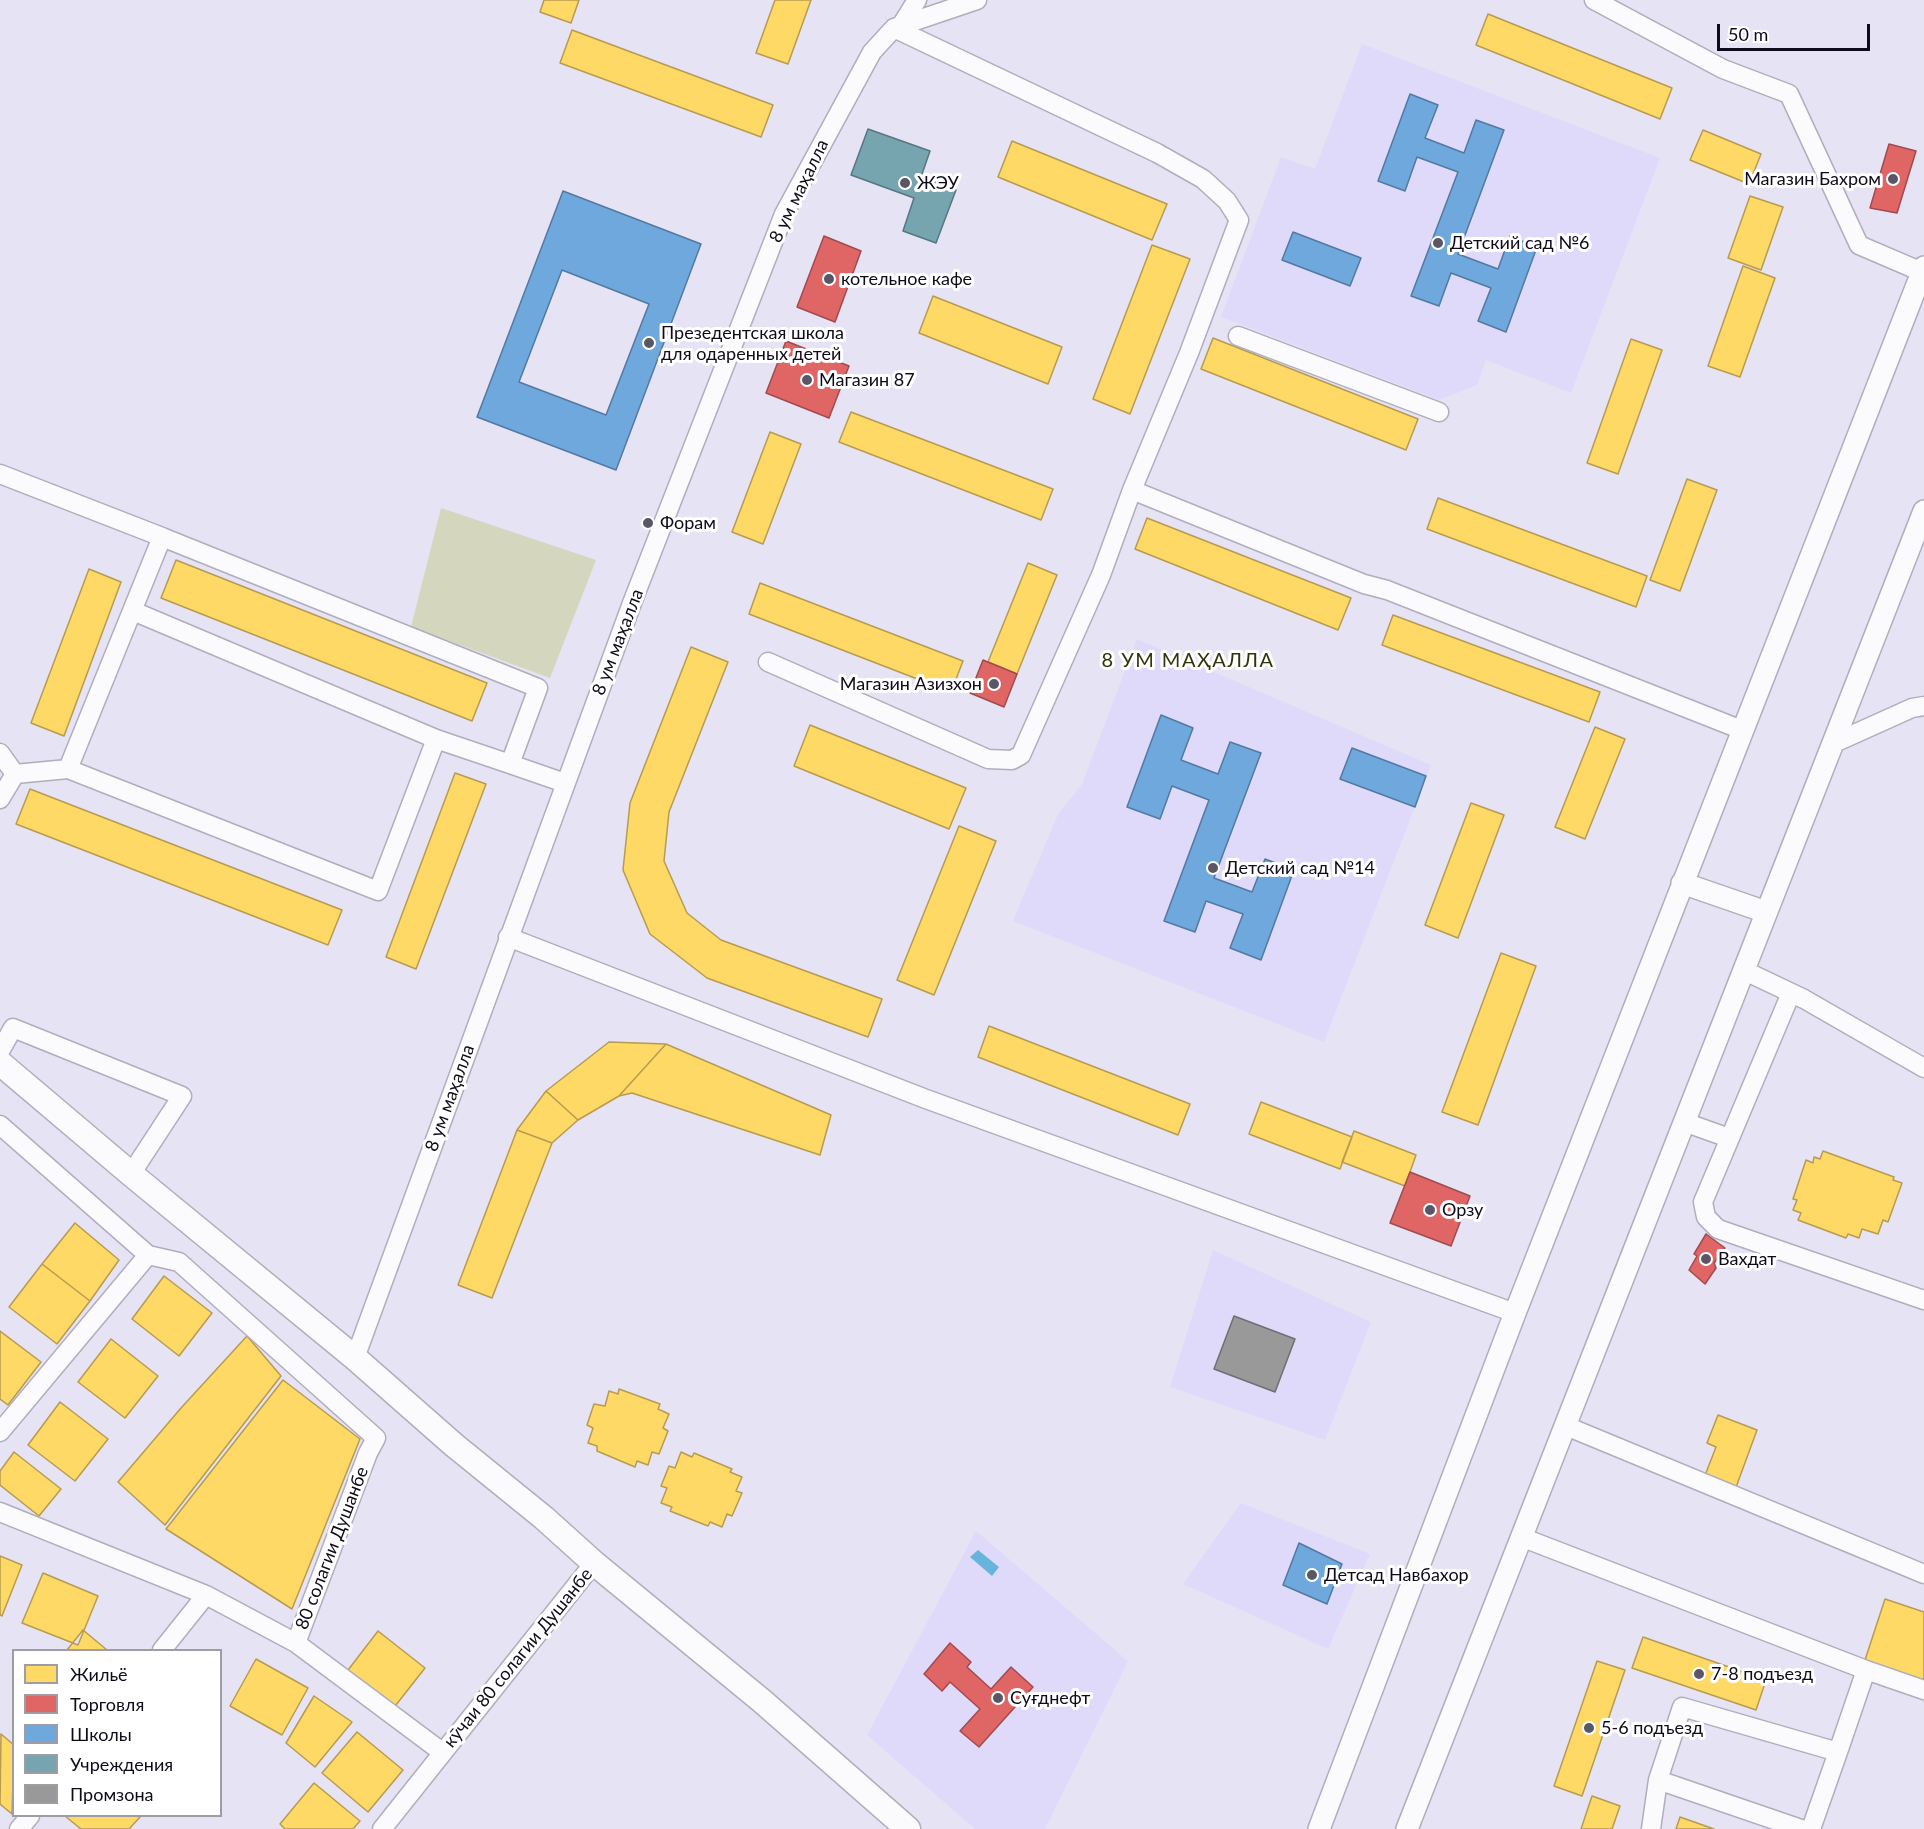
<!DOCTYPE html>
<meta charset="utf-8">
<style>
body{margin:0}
#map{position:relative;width:1924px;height:1829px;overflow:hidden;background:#e6e3f4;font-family:Lato,sans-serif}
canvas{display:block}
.legend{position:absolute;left:12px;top:1649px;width:210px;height:168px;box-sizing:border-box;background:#fff;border:2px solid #9f9da3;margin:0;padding:8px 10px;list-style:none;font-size:18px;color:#0e0a1a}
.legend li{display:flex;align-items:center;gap:12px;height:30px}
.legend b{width:30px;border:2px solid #9f9da3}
.scale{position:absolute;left:1717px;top:24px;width:153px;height:27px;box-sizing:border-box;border:3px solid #0e0a1a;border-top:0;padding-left:8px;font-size:18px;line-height:21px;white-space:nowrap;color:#0e0a1a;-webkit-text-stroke:4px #fff;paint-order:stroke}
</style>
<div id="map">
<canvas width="1924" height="1829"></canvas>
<ul class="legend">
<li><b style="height:16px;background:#ffd966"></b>Жильё</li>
<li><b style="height:16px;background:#e06666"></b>Торговля</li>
<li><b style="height:16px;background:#6fa8dc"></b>Школы</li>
<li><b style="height:16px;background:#76a5af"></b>Учреждения</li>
<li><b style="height:16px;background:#999"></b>Промзона</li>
</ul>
<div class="scale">50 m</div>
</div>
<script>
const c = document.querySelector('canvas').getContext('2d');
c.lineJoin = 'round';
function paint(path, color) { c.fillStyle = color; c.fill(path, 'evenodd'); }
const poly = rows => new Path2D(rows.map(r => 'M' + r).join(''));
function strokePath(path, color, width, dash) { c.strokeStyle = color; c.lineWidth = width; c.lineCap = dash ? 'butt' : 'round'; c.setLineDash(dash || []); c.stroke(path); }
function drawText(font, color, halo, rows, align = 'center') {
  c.font = font + ' Lato,sans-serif'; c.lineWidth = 6; c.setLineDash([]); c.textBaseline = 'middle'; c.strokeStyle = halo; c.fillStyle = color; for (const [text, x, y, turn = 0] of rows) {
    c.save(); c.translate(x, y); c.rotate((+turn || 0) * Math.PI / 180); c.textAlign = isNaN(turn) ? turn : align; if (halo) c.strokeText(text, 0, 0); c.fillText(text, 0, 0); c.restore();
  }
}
paint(poly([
 [1362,44,1660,158,1571,393,1486,360,1477,385,1439,400,1221,317,1281,157,1315,169],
 [1137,639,1431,765,1324,1042,1013,921,1058,814,1082,784],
 [1213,1250,1371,1322,1325,1440,1170,1387],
 [1241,1503,1370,1554,1328,1649,1183,1584],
 [976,1531,1128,1661,1045,1829,975,1829,867,1735]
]), '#dfdafa');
paint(poly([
 [441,508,596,560,550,678,411,627]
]), '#d4d7be');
paint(poly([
 [978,1550,999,1567,992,1576,970,1557]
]), '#67b4dd');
const homes = poly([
 [544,0,579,0,571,23,540,12,544,0],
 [775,0,811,0,788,64,756,53,775,0],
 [1488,14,1672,88,1660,119,1476,45,1488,14],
 [572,30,773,105,761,137,560,63,572,30],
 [1703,130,1761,154,1749,184,1690,160,1703,130],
 [1012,141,1167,204,1152,240,998,177,1012,141],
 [1750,196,1783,207,1761,270,1728,258,1750,196],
 [1152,245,1190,259,1130,414,1093,399,1152,245],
 [1743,266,1775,278,1740,377,1708,366,1743,266],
 [933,296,1062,347,1048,384,919,333,933,296],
 [1213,338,1418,419,1406,450,1201,369,1213,338],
 [1631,339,1662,350,1618,474,1587,463,1631,339],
 [851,412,1053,489,1041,520,839,442,851,412],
 [770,432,801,444,763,544,732,532,770,432],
 [1687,479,1717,490,1680,591,1650,580,1687,479],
 [1438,498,1647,576,1636,607,1427,529,1438,498],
 [1147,518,1351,598,1338,630,1135,549,1147,518],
 [176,560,487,683,472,721,161,598,176,560],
 [1028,563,1057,575,1017,674,988,662,1028,563],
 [89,569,121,582,64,736,31,723,89,569],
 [760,583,963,661,951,692,749,614,760,583],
 [1393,615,1600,692,1589,722,1382,645,1393,615],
 [691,647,728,662,669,812,664,861,687,913,721,940,882,999,868,1037,707,978,650,934,623,870,630,803,691,647],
 [810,725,966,788,949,829,794,766,810,725],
 [1595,727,1625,739,1585,839,1555,827,1595,727],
 [455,773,486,784,416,969,386,957,455,773],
 [30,789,342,910,328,945,16,824,30,789],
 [1471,803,1504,815,1458,938,1425,925,1471,803],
 [959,826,996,841,934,995,897,980,959,826],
 [1501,953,1536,966,1478,1125,1442,1112,1501,953],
 [989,1026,1190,1104,1178,1135,978,1057,989,1026],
 [609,1042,666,1044,619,1096,578,1120,546,1091,609,1042],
 [666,1044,831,1115,820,1155,632,1093,619,1096,666,1044],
 [546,1091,578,1120,552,1143,517,1130,546,1091],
 [1261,1102,1352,1137,1340,1169,1249,1134,1261,1102],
 [517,1130,552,1143,492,1298,458,1285,517,1130],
 [1354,1131,1416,1155,1405,1186,1342,1162,1354,1131],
 [1823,1151,1894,1177,1893,1180,1902,1183,1888,1222,1883,1220,1878,1234,1862,1229,1859,1238,1848,1234,1846,1238,1798,1220,1801,1213,1793,1210,1797,1200,1793,1199,1806,1160,1813,1163,1814,1157,1820,1159,1823,1151],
 [75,1223,119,1260,90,1301,42,1264,75,1223],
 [42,1264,90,1301,57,1344,9,1307,42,1264],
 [164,1276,212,1313,179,1356,132,1319,164,1276],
 [0,1331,41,1362,8,1405,0,1399,0,1331],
 [247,1336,281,1376,165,1525,118,1482,181,1408,247,1336],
 [111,1339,158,1376,125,1418,78,1382,111,1339],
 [283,1380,360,1439,292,1609,166,1529,283,1380],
 [619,1389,660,1404,658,1409,669,1414,663,1428,668,1431,659,1454,652,1452,648,1465,637,1461,635,1467,597,1451,597,1446,588,1443,593,1428,587,1425,594,1404,605,1406,609,1391,618,1394,619,1389],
 [60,1402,108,1439,75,1481,28,1445,60,1402],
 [1718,1415,1757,1430,1735,1490,1704,1478,1716,1447,1707,1443,1718,1415],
 [14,1452,61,1489,39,1516,0,1485,0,1471,14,1452],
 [681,1452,692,1457,694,1453,732,1469,730,1472,742,1477,736,1491,742,1493,732,1516,727,1514,722,1527,710,1522,708,1526,670,1511,672,1507,661,1503,667,1488,661,1486,669,1466,675,1468,681,1452],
 [0,1556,22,1565,2,1616,0,1615,0,1556],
 [43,1573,98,1596,78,1645,22,1623,43,1573],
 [1885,1599,1924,1612,1924,1680,1865,1660,1885,1599],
 [83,1630,107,1650,67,1650,83,1630],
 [378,1631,425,1668,392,1710,345,1674,378,1631],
 [1643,1637,1766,1680,1756,1710,1632,1668,1643,1637],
 [256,1659,308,1688,282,1735,230,1706,256,1659],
 [1597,1661,1625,1670,1582,1796,1554,1786,1597,1661],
 [314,1696,352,1722,315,1767,286,1743,314,1696],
 [357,1732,403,1770,368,1812,322,1773,357,1732],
 [1,1734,14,1745,12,1814,0,1804,1,1734],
 [314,1783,360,1821,353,1829,285,1829,280,1824,314,1783],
 [1592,1796,1620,1806,1612,1829,1581,1829,1592,1796],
 [65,1816,141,1816,129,1829,81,1829,65,1816],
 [1680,1817,1714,1829,1676,1829,1680,1817]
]);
paint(homes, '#ffd966');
strokePath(homes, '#b79b4f', 1.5);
const shops = poly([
 [1889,144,1916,151,1897,213,1870,208,1889,144],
 [824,236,861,251,835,322,797,307,824,236],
 [786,341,849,366,829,418,766,393,786,341],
 [983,660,1017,674,1004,707,970,693,983,660],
 [1410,1172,1470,1196,1451,1246,1390,1223,1410,1172],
 [1706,1234,1725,1248,1714,1263,1716,1268,1705,1284,1689,1270,1697,1256,1694,1254,1706,1234],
 [950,1643,971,1662,967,1667,991,1689,1011,1667,1033,1687,979,1747,960,1731,980,1709,950,1682,942,1691,924,1674,950,1643]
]);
paint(shops, '#e06666');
strokePath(shops, '#a14a4f', 1.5);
const schools = poly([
 [1410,94,1438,105,1425,138,1464,153,1476,120,1504,130,1458,254,1498,269,1510,236,1537,247,1506,332,1478,321,1491,288,1451,273,1439,306,1411,296,1458,172,1417,157,1405,191,1378,181,1410,94],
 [563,191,701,244,616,470,477,417,563,191],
 [562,270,649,304,606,415,519,382,562,270],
 [1293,232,1361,258,1350,286,1282,260,1293,232],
 [1161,715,1193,728,1181,760,1218,774,1230,742,1261,753,1214,878,1252,892,1265,859,1294,870,1261,960,1230,948,1243,914,1206,901,1195,932,1164,921,1209,800,1172,786,1160,819,1127,807,1161,715],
 [1352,748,1426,776,1415,807,1340,779,1352,748],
 [1299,1543,1342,1564,1327,1604,1283,1585,1299,1543]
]);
paint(schools, '#6fa8dc');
strokePath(schools, '#5279a2', 1.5);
const public = poly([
 [868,129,930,151,921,177,956,190,936,243,903,231,914,198,851,175,868,129]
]);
paint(public, '#76a5af');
strokePath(public, '#577682', 1.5);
const industry = poly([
 [1234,1316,1295,1339,1275,1392,1214,1369,1234,1316]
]);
paint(industry, '#999');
strokePath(industry, '#6f6e73', 1.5);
const minor = poly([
 [1594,0,1723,69,1789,94,1859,245,1922,272],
 [902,24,917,0],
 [1238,336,1439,412],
 [0,474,162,537],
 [1132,490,1364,584,1387,590,1742,730],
 [768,662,988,759,1012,760,1021,755,1101,575,1132,490,1189,353,1239,220,1227,201,1203,179,1157,153,894,28],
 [436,739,510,764],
 [1832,744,1912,708,1924,706],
 [0,753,15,774],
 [68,769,162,537,538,688,510,764,565,783],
 [15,774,68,769,378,891,436,739,133,611],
 [0,799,15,774],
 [508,937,926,1099,1515,1313],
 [1743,970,1804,999,1924,1068],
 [1791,993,1703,1202,1706,1217,1718,1229,1924,1300],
 [0,1051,13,1028,182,1096,131,1174],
 [1684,1122,1729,1138],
 [0,1125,148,1255,179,1262,376,1438,368,1453,296,1643],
 [355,1358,632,603,784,214,872,52,894,28,977,0],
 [1566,1426,1924,1574],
 [0,1432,148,1255],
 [0,1512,206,1595,296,1643,442,1752],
 [1521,1537,1866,1670,1838,1752,1682,1707,1658,1780,1651,1829],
 [162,1650,206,1595],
 [1866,1670,1924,1690],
 [1658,1780,1801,1829],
 [19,1829,30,1816],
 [382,1829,594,1563],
 [1811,1829,1838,1752]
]);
const tertiary = poly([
 [1682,883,1766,912],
 [1319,1829,1515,1313,1924,267],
 [1407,1829,1924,511]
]);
const secondary = poly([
 [0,1063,131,1174,355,1358,454,1445,544,1518,594,1563,762,1701,908,1829]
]);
strokePath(minor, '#b0adbd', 21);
strokePath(tertiary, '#b0adbd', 24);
strokePath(secondary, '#b0adbd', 27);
strokePath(minor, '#fbfbfd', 18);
strokePath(tertiary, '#fbfbfd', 21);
strokePath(secondary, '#fbfbfd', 24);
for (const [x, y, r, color] of [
 [1893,179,6,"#5a5666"],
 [905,183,6,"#5a5666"],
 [1438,243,6,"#5a5666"],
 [829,279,6,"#5a5666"],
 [649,343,6,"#5a5666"],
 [807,380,6,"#5a5666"],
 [648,523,6,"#5a5666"],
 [994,684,6,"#5a5666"],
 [1213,868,6,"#5a5666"],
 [1430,1210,6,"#5a5666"],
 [1706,1259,6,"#5a5666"],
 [1312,1575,6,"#5a5666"],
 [1699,1674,6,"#5a5666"],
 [998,1698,6,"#5a5666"],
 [1589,1728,6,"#5a5666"]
]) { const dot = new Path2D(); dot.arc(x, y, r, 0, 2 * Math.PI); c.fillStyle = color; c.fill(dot); strokePath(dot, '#fff', 2); }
drawText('18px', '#0e0a1a', '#fff', [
 ["Магазин Бахром",1881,179,"right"],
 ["ЖЭУ",917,183],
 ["Детский сад №6",1450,243],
 ["котельное кафе",841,279],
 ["Презедентская школа",661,333],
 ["для одаренных детей",661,354],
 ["Магазин 87",819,380],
 ["Форам",660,523],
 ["Магазин Азизхон",982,684,"right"],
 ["Детский сад №14",1225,868],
 ["Орзу",1442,1210],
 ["Вахдат",1718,1259],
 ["Детсад Навбахор",1324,1575],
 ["7-8 подъезд",1711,1674],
 ["Суғднефт",1010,1698],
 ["5-6 подъезд",1601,1728]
], 'left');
drawText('18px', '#0e0a1a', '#fff', [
 ["8 ум маҳалла",799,191,-64],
 ["8 ум маҳалла",618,642,-69],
 ["8 ум маҳалла",450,1098,-70],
 ["80 солагии Душанбе",332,1548,-69],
 ["кӯчаи 80 солагии Душанбе",518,1658,-51]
]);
c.letterSpacing = '1.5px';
drawText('20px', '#32340b', '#fff', [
 ["8 УМ МАҲАЛЛА",1188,661]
]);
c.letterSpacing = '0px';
</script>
